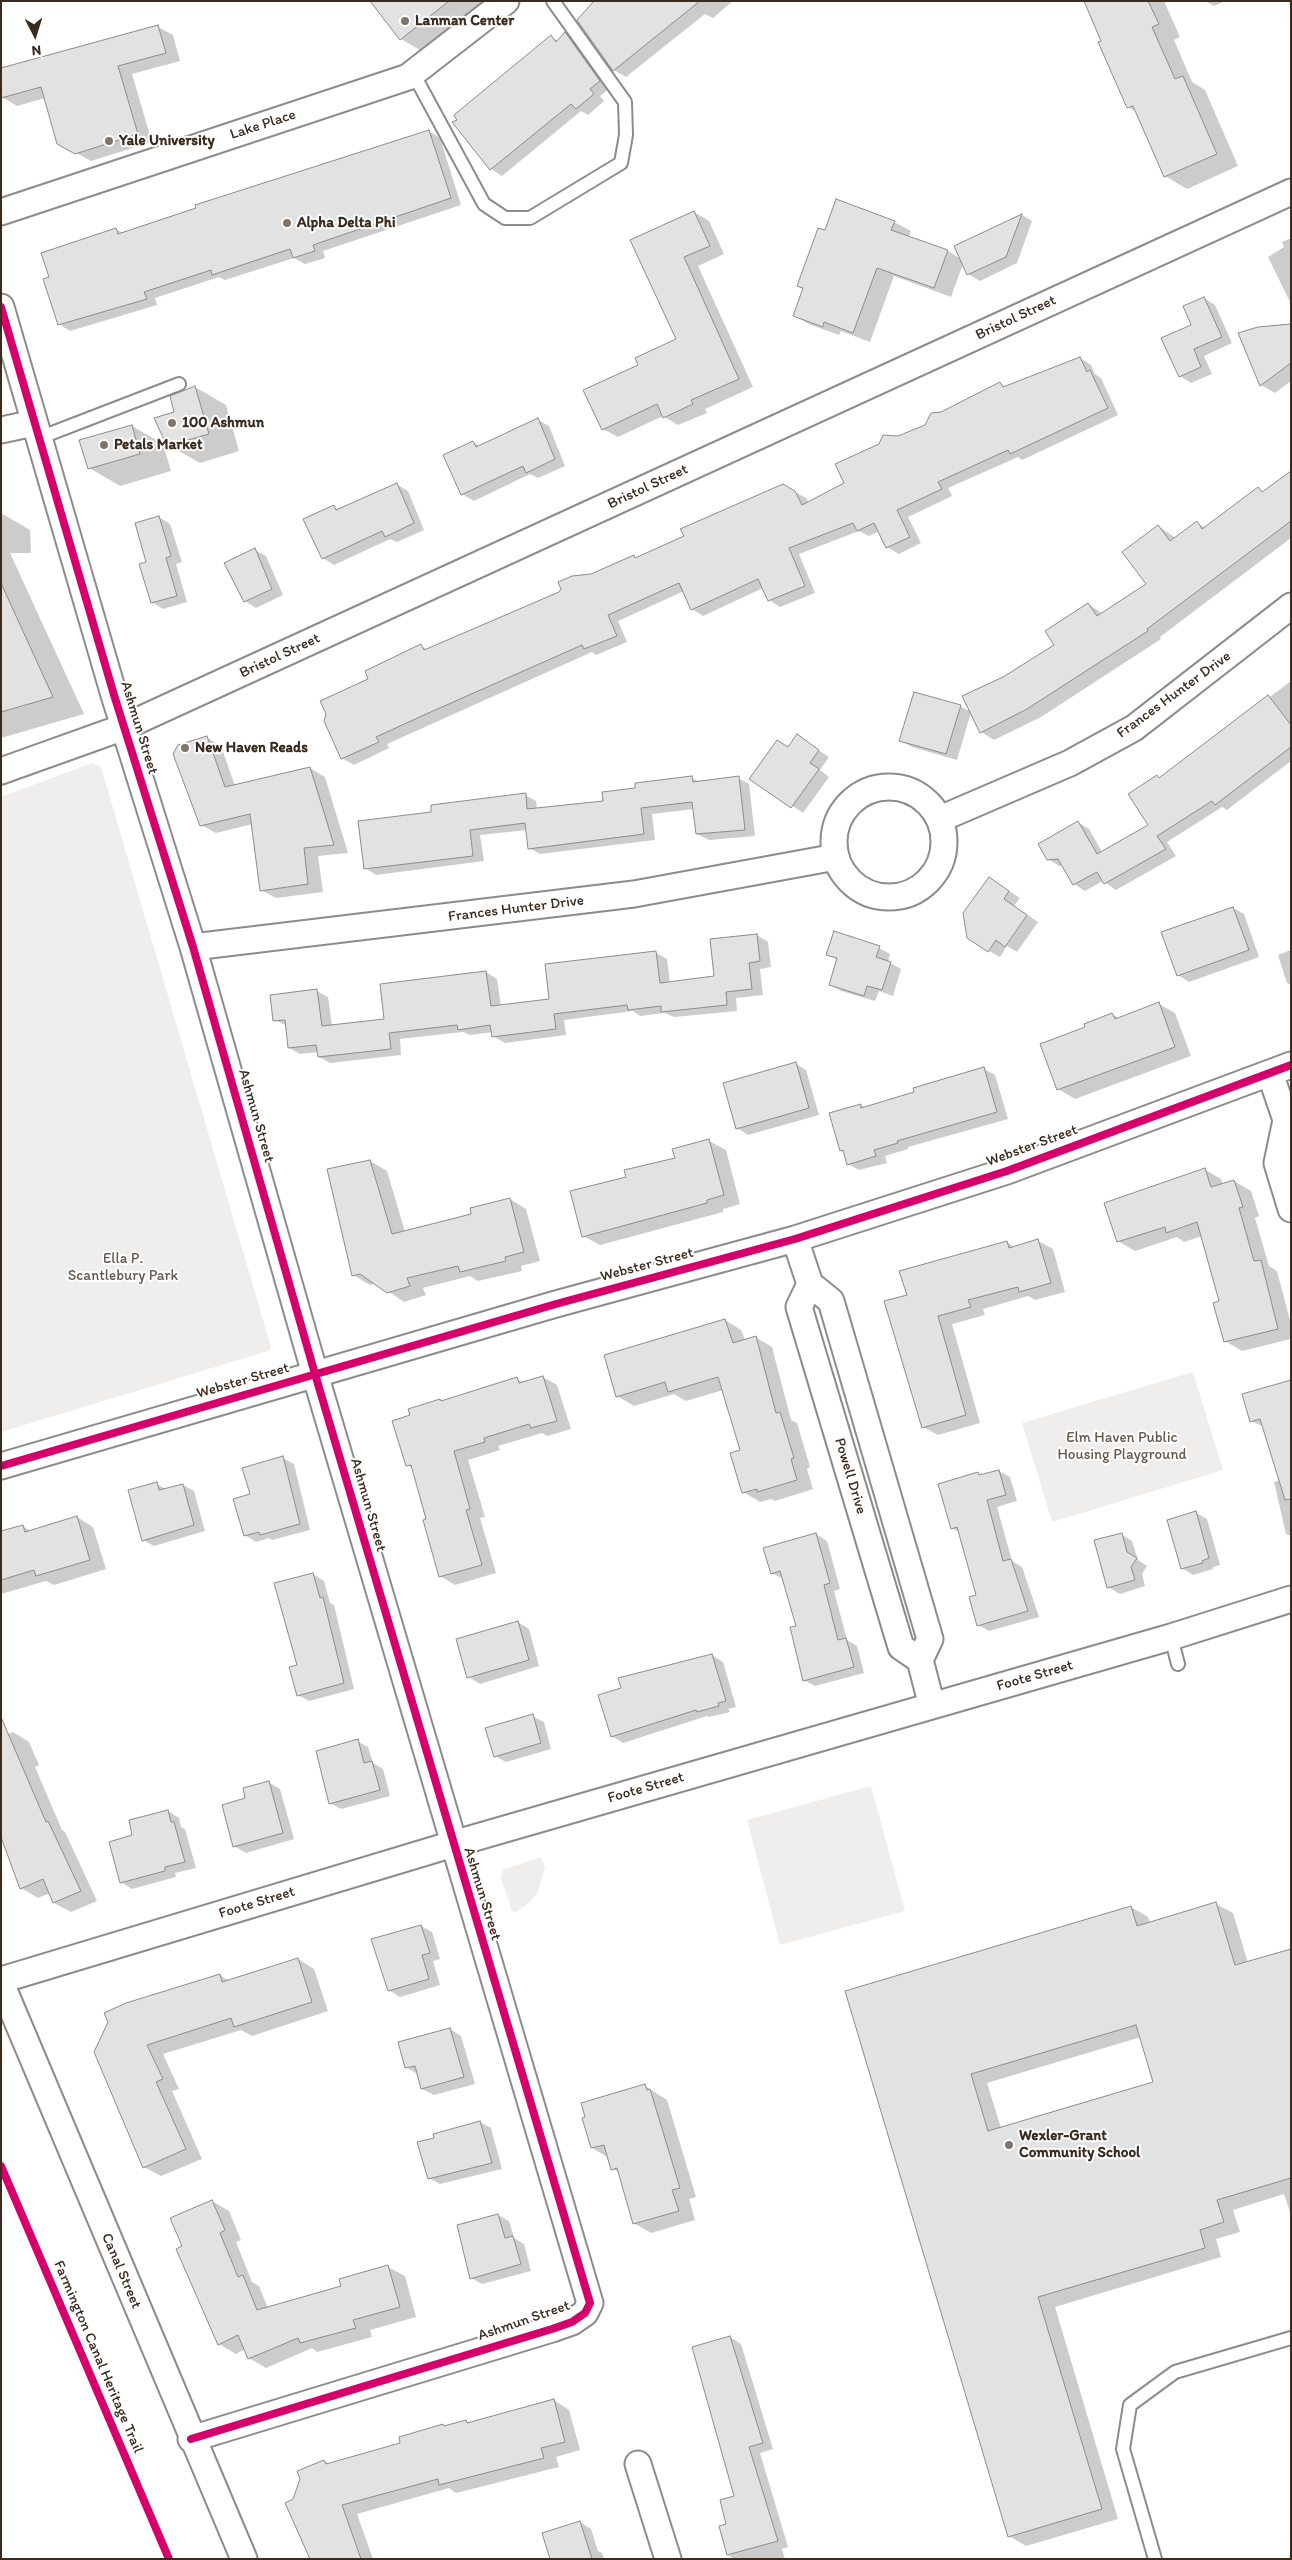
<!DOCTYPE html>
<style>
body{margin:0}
#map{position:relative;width:1292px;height:2560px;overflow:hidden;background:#fff;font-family:Itim,sans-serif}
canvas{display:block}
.frame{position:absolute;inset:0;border:2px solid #3b2a1e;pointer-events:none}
.north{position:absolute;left:10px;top:10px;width:50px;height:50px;-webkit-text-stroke:4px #fff;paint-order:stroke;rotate:175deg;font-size:14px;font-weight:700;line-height:20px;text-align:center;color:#3b2a1e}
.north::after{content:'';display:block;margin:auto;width:18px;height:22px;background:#3b2a1e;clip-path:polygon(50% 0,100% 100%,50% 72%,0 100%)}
</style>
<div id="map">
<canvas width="1292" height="2560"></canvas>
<div class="frame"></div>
<div class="north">N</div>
</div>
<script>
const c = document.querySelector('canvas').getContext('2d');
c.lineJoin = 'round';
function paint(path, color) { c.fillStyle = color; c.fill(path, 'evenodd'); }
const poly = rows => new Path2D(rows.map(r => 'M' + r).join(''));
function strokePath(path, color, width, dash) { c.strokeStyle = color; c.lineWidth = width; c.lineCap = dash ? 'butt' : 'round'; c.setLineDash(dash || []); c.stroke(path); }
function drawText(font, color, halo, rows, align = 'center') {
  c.font = font + ' Itim,sans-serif'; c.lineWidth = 4; c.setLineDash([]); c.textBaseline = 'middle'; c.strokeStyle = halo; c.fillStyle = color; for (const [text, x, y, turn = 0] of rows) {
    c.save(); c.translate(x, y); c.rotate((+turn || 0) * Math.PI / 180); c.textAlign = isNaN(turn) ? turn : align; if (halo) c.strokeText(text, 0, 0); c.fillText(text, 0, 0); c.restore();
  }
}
paint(poly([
 [92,763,101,767,271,1347,268,1351,1,1432,1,797],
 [1193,1372,1223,1470,1052,1522,1022,1423],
 [871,1786,905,1911,780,1945,747,1820],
 [541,1857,545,1867,538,1892,529,1903,516,1912,512,1911,501,1878,503,1870]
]), '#efeeed');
paint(poly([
 [371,1,503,1,432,57,401,39],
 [596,1,733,1,713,18,705,14,626,77,614,70],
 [1085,1,1164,1,1180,37,1174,40,1192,82,1205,90,1238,166,1187,189,1165,176,1137,112,1128,107],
 [1205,1,1225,1,1214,6],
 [158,27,173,35,180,61,132,74,152,142,91,161,58,143,45,98,17,106,2,97],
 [566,34,577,40,610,88,600,96,604,101,588,115,581,111,502,176,491,169,454,123,459,121,551,37,559,41],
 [429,131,440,138,461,205,323,251,325,258,305,264,294,258,225,280,219,277,155,298,157,305,70,331,59,324,50,278,116,229,123,233],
 [694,212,709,221,724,254,698,266,753,387,705,409,707,413,678,425,663,416,618,437,603,429,640,365,677,340,632,240],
 [1022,215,1032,221,1017,263,980,281,968,274,963,264,951,297,894,276,870,342,841,331,839,335,811,325,795,316,804,289,798,286,825,232,894,222,911,231,909,237,948,251,961,259,955,246],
 [1291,238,1291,304,1268,257,1284,247,1282,242],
 [1204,298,1215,305,1232,343,1204,356,1212,374,1191,383,1180,376,1192,326],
 [1291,325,1291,381,1275,393,1261,385,1239,334],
 [1080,358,1091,365,1095,374,1101,378,1118,415,1022,460,1018,457,948,488,952,496,908,517,921,543,899,554,887,547,880,531,869,536,859,531,799,554,815,593,780,607,769,600,763,588,703,616,692,609,684,591,618,621,627,642,596,655,592,652,387,744,389,748,354,765,342,758,325,721,370,680,421,646,428,650,560,593,633,556,637,559,795,492,806,498,809,503,846,484,898,438,926,426,941,413,1000,384,1006,387],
 [195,387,226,405,239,451,200,463,168,445,176,413],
 [538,420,549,426,565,466,538,478,530,474,474,501,462,494,473,442,481,447],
 [132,426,163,444,171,471,120,486,89,468],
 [1291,472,1291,538,1160,637,1161,639,1041,717,994,740,981,732,1003,678,1055,645,1088,604,1103,614,1148,584,1158,526,1176,538,1197,523,1206,528,1258,489,1264,492],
 [396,484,408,491,424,530,397,542,390,539,334,565,323,558,333,507,339,510],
 [1,513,30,530,31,553,10,553,84,714,1,738],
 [159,517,170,524,182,562,176,564,187,602,163,609,152,602,148,563],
 [255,550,266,556,283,595,256,608,245,601],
 [1291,681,1291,761,1227,810,1222,807,1167,842,1176,856,1116,890,1103,881,1085,891,1074,884,1063,866,1059,866,1048,859,1078,822,1089,829,1102,852,1150,825,1157,777,1161,779],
 [960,706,971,712,957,760,912,747,901,741],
 [797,736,829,757,820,770,829,777,803,813,751,778,789,748],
 [206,737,221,746,235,786,310,768,325,777,348,853,318,856,323,892,276,898,261,890,253,824,216,833,201,825],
 [692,778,700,782,738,778,749,784,755,836,709,840,697,834,694,809,652,814,655,840,540,854,529,848,527,830,480,835,484,861,376,875,365,868,433,813,525,795,536,801,537,809,604,802,637,790],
 [989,878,1020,898,1014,906,1038,922,1017,952,1007,946,1000,957,989,951],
 [1233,908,1244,914,1259,957,1189,982,1178,975],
 [757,935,768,942,771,967,760,969,763,995,736,998,737,1011,674,1017,665,1013,640,1016,633,1011,564,1020,566,1035,505,1043,493,1036,493,1032,470,1035,463,1032,400,1039,401,1055,330,1063,319,1057,319,1052,300,1054,289,1048,287,1026,275,1020,317,991,328,997,332,1026,386,1020,486,972,497,979,501,1006,551,1000,656,953,667,959,670,983,715,977],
 [879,948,890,954,888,962,901,969,893,996,879,991,875,1001,841,991,830,984,837,960,828,954],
 [1291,950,1291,985,1287,983,1278,955],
 [1159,1004,1175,1013,1191,1056,1075,1099,1058,1089,1087,1028,1112,1014,1119,1018],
 [795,1063,806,1070,819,1115,748,1135,737,1128],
 [984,1069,995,1075,1008,1119,908,1147,908,1149,885,1156,887,1163,859,1170,848,1164,845,1153,841,1151,861,1105,865,1108,916,1093],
 [709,1141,726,1150,740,1204,723,1209,723,1212,600,1245,583,1236,627,1178,676,1159],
 [370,1161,387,1171,405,1232,473,1215,510,1199,526,1209,540,1261,521,1266,522,1271,478,1281,470,1276,423,1288,426,1295,404,1302,376,1283,370,1285,353,1275],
 [1204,1169,1221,1179,1223,1185,1234,1181,1251,1191,1259,1216,1255,1218,1269,1266,1277,1271,1291,1324,1291,1339,1242,1351,1225,1341,1221,1302,1202,1236,1184,1242,1177,1237,1135,1251,1118,1241],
 [1038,1241,1053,1249,1065,1292,1035,1300,1028,1296,983,1309,985,1315,952,1324,980,1423,938,1435,923,1427,909,1296,1006,1242,1015,1247],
 [725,1320,741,1330,745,1340,755,1337,772,1347,791,1420,797,1423,810,1467,807,1469,813,1489,775,1501,771,1499,760,1502,743,1492,741,1451,723,1390,686,1401,674,1394,634,1406,617,1396],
 [543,1377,557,1385,571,1429,547,1436,542,1433,498,1446,500,1450,468,1460,485,1517,480,1518,496,1573,455,1585,440,1576,413,1469,407,1465,412,1416,440,1400,443,1402,517,1379,524,1383],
 [1291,1381,1291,1536,1286,1534,1274,1482,1280,1480,1264,1427,1251,1421],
 [283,1458,294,1464,310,1530,272,1540,269,1538,256,1542,245,1535,251,1495],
 [999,1471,1010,1477,1017,1501,997,1507,1012,1561,1022,1567,1039,1617,989,1631,978,1625,978,1596,960,1533,952,1528,978,1474,981,1476],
 [157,1484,166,1489,183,1485,194,1491,205,1531,154,1546,143,1540],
 [1196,1513,1207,1519,1220,1565,1213,1567,1213,1569,1193,1575,1182,1568],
 [77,1517,93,1527,106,1569,54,1585,46,1581,1,1594,1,1532,22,1526,31,1531],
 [816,1534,827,1541,840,1589,834,1591,847,1640,857,1646,864,1673,815,1686,804,1680,798,1627,783,1579,772,1573],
 [1121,1534,1132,1541,1138,1560,1147,1566,1142,1574,1145,1586,1120,1594,1108,1587],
 [313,1574,324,1581,330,1603,334,1605,354,1689,309,1701,298,1695,299,1665],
 [518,1622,529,1629,539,1666,480,1684,469,1677],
 [712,1655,723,1662,736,1707,728,1709,730,1712,709,1717,707,1716,623,1743,612,1736],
 [532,1716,544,1722,551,1749,506,1762,495,1756],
 [13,1732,29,1742,39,1765,35,1767,62,1830,65,1832,97,1901,71,1912,54,1903,50,1893,38,1898,21,1888,1,1737],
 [357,1741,368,1747,373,1763,383,1769,390,1796,341,1809,330,1803],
 [268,1782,280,1789,294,1839,246,1853,234,1846,247,1799],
 [168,1811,179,1818,181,1827,185,1829,196,1868,175,1873,176,1877,132,1889,121,1882,134,1836],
 [1216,1904,1233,1913,1248,1963,1291,1950,1291,2215,1284,2194,1233,2210,1240,2232,1216,2239,1221,2257,1055,2307,1118,2519,1026,2546,1009,2536,846,1992,1131,1907,1148,1917,1150,1923],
 [1141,2037,1154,2083,1001,2128,987,2083],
 [421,1926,432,1932,440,1959,433,1961,440,1985,400,1997,389,1990],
 [298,1959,314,1969,328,2011,252,2036,241,2030,163,2054,179,2089,172,2091,202,2159,161,2176,144,2167,127,2005,220,1975,229,1981],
 [450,2029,461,2036,475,2084,434,2095,422,2089,417,2074,406,2067],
 [645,2086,667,2100,696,2197,689,2199,695,2220,651,2233,634,2223,620,2173,613,2169,609,2158,592,2148],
 [480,2122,491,2128,502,2169,440,2184,429,2178,435,2138],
 [212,2201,229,2211,241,2240,236,2242,252,2282,259,2286,268,2308,343,2287,388,2267,405,2276,416,2317,370,2330,372,2337,317,2352,312,2348,266,2368,249,2358,245,2349,236,2354,219,2344,184,2247],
 [498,2215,509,2221,514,2238,524,2244,531,2271,482,2284,471,2278,459,2226],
 [730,2337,741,2344,773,2449,760,2453,788,2547,782,2549,785,2559,733,2559,728,2554,728,2525,736,2497],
 [554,2400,569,2410,580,2450,556,2457,559,2467,456,2493,449,2488,357,2514,373,2559,311,2559,294,2500,324,2461,330,2464,402,2444,445,2427,466,2422,469,2423],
 [580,2522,591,2529,598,2551,602,2553,604,2559,551,2559]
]), '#0003');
const building = poly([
 [370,1,449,1,400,40,370,1],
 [594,1,700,1,613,71,577,20,594,1],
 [1084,1,1148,1,1159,24,1152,27,1175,79,1183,76,1217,154,1164,177,1133,106,1127,108,1098,42,1101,41,1084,1],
 [158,25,166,53,118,66,138,134,75,154,57,144,41,87,1,98,1,68,158,25],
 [565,32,600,81,590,89,594,94,576,109,571,104,490,170,452,122,457,120,454,115,551,35,556,42,565,32],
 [429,130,451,198,313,245,315,251,293,258,290,249,212,275,211,270,144,292,147,299,58,325,43,279,49,277,41,253,116,228,118,234,196,208,195,205,429,130],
 [836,199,895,221,891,230,948,250,934,288,877,268,853,333,824,322,823,327,793,316,803,288,797,286,818,228,825,230,836,199],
 [694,211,710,246,684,257,739,379,691,400,693,404,663,418,657,404,602,430,583,390,638,365,635,358,676,339,630,240,694,211],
 [1022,214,1006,257,967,275,954,246,1022,214],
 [1204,297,1222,337,1194,349,1201,367,1179,377,1161,338,1191,325,1183,306,1204,297],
 [1291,324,1291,363,1260,386,1238,333,1258,327,1291,324],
 [1080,357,1087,372,1090,370,1108,408,1010,454,1008,450,938,482,942,489,897,510,910,537,886,548,874,523,857,531,853,523,789,548,805,586,768,601,758,579,691,610,679,583,608,615,617,636,584,649,582,645,424,715,376,737,379,742,341,759,324,721,326,714,320,701,368,679,365,671,421,644,424,650,559,592,561,589,558,582,572,576,591,574,634,555,635,558,684,536,680,529,783,484,795,491,802,505,844,483,835,464,879,444,883,435,898,436,925,425,931,413,941,412,1000,382,1003,387,1080,357],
 [195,386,209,434,167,446,154,418,174,412,170,396,195,386],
 [538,418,555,459,526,473,523,466,461,495,443,455,473,441,476,447,538,418],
 [132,425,140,454,88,469,79,440,132,425],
 [1291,471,1291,521,1147,629,1148,631,1027,709,980,733,962,696,1003,677,1054,645,1045,631,1088,603,1097,616,1146,584,1122,552,1158,525,1170,541,1197,521,1202,529,1258,487,1262,492,1291,471],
 [397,483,414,523,385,537,382,531,322,559,303,519,334,505,336,510,397,483],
 [159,516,171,556,166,558,177,596,151,603,139,564,146,562,135,523,159,516],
 [255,548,272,589,244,602,224,563,255,548],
 [1,583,53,697,1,712,1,583],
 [914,692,961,705,946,754,899,741,914,692],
 [1268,695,1291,725,1291,747,1215,805,1212,801,1157,836,1166,849,1104,884,1097,872,1073,885,1058,859,1047,860,1038,844,1078,821,1097,854,1148,825,1128,794,1157,775,1159,778,1268,695],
 [797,734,819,750,810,763,819,769,791,808,749,779,777,740,788,747,797,734],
 [207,736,225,787,310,767,334,845,304,848,308,884,260,891,250,814,200,826,173,754,178,745,207,736],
 [692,776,693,782,739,776,745,830,696,834,692,802,641,808,644,834,528,849,525,823,470,830,473,856,364,869,358,821,431,812,431,805,526,793,527,809,603,801,602,792,635,788,635,783,692,776],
 [989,877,1009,891,1004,899,1027,915,1005,947,996,940,988,952,967,938,963,913,989,877],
 [1233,907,1249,950,1177,976,1161,932,1233,907],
 [834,931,880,946,876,957,891,962,882,990,867,986,864,996,829,985,837,958,826,955,834,931],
 [757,934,760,961,749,963,752,989,726,992,727,1005,661,1012,661,1006,628,1010,627,1005,554,1014,556,1029,492,1037,490,1025,458,1030,457,1025,389,1033,391,1049,318,1057,316,1045,288,1048,285,1020,273,1021,270,995,317,989,322,1026,384,1019,380,984,486,971,491,1006,549,999,545,964,656,951,660,983,714,976,710,939,757,934],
 [1159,1002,1175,1047,1057,1090,1040,1044,1085,1027,1084,1024,1112,1013,1115,1019,1159,1002],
 [796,1062,809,1108,736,1129,723,1083,796,1062],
 [984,1067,997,1112,897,1141,898,1143,874,1150,876,1156,847,1165,843,1150,840,1151,829,1113,861,1104,861,1108,914,1092,913,1088,984,1067],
 [709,1139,724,1195,707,1200,707,1203,582,1237,570,1191,626,1177,624,1170,675,1158,672,1149,709,1139],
 [370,1160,392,1234,471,1214,470,1208,510,1198,524,1252,505,1257,506,1261,460,1272,458,1266,407,1278,410,1286,387,1293,360,1274,352,1276,327,1169,370,1160],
 [1205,1168,1211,1187,1234,1180,1243,1207,1239,1208,1254,1261,1261,1260,1278,1329,1224,1342,1213,1303,1219,1301,1197,1222,1166,1233,1165,1227,1117,1242,1104,1203,1205,1168],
 [1038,1239,1051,1283,1019,1292,1018,1287,968,1300,971,1307,938,1316,966,1415,922,1428,884,1301,907,1295,899,1271,1007,1241,1009,1248,1038,1239],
 [725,1319,733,1343,756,1336,776,1413,780,1412,794,1458,791,1459,797,1480,757,1492,757,1489,742,1493,730,1453,740,1450,718,1377,668,1392,665,1382,616,1397,604,1355,725,1319],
 [543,1376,557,1421,531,1428,529,1424,484,1438,485,1442,454,1451,470,1509,466,1510,482,1565,439,1577,423,1520,426,1519,411,1465,406,1466,392,1421,410,1415,408,1409,440,1399,441,1401,517,1377,519,1383,543,1376],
 [1291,1380,1291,1499,1285,1500,1260,1419,1250,1422,1242,1394,1291,1380],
 [283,1456,300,1524,260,1535,259,1532,244,1536,233,1499,250,1494,242,1468,283,1456],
 [999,1470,1006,1495,987,1500,1003,1561,1011,1559,1028,1611,977,1626,969,1597,976,1595,957,1527,951,1529,938,1484,978,1472,979,1475,999,1470],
 [157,1482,159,1490,183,1484,194,1525,142,1541,128,1490,157,1482],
 [1196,1511,1209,1558,1202,1561,1203,1563,1181,1569,1167,1520,1196,1511],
 [77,1516,90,1560,36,1576,34,1570,1,1580,1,1531,23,1525,25,1532,77,1516],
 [816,1533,830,1583,824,1585,838,1640,846,1638,854,1667,803,1681,790,1627,796,1626,780,1571,771,1574,763,1548,816,1533],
 [1122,1533,1127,1552,1137,1558,1131,1567,1135,1580,1107,1588,1094,1540,1122,1533],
 [313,1573,320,1598,323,1597,344,1683,297,1696,289,1667,297,1665,274,1583,313,1573],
 [518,1621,529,1660,467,1678,456,1639,518,1621],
 [712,1654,726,1701,718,1703,719,1706,697,1712,696,1710,611,1737,598,1695,621,1688,618,1678,712,1654],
 [533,1714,541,1743,494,1757,485,1728,533,1714],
 [1,1717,46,1822,48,1821,81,1891,53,1903,43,1879,20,1889,1,1837,1,1717],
 [358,1739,364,1763,372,1761,380,1790,329,1804,316,1751,358,1739],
 [269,1781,283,1833,233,1847,222,1805,245,1798,243,1788,269,1781],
 [168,1810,171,1822,174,1822,185,1862,165,1867,165,1871,120,1883,109,1842,132,1835,129,1820,168,1810],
 [1216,1902,1235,1965,1291,1949,1291,2178,1217,2200,1224,2222,1200,2230,1205,2248,1038,2297,1102,2509,1008,2537,845,1991,1131,1906,1137,1926,1216,1902],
 [1136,2025,1153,2082,988,2131,971,2074,1136,2025],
 [421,1925,430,1953,422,1955,429,1979,388,1991,371,1939,421,1925],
 [298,1958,312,2002,234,2027,231,2018,147,2045,163,2079,156,2082,186,2149,143,2168,94,2052,108,2022,104,2013,126,2003,220,1974,222,1982,298,1958],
 [450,2028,464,2077,421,2089,415,2066,405,2068,398,2042,450,2028],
 [645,2084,647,2090,650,2089,680,2188,672,2190,679,2211,633,2224,617,2168,611,2170,604,2145,591,2148,582,2118,585,2117,581,2103,645,2084],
 [480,2121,492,2163,428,2179,417,2142,434,2138,433,2134,480,2121],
 [212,2200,225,2230,220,2233,238,2277,243,2275,257,2310,341,2286,339,2279,388,2265,400,2307,353,2320,356,2328,300,2343,298,2338,248,2359,238,2335,218,2345,176,2249,182,2246,170,2218,212,2200],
 [498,2214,505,2238,513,2236,521,2264,470,2279,457,2225,498,2214],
 [730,2336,763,2443,749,2447,778,2541,727,2555,719,2526,726,2524,720,2500,734,2496,692,2347,730,2336],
 [554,2399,565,2442,541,2448,544,2458,439,2485,438,2479,342,2505,361,2559,310,2559,285,2503,293,2499,300,2479,297,2471,324,2460,326,2464,400,2443,399,2437,443,2424,444,2426,466,2420,467,2423,554,2399],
 [580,2521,592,2559,550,2559,542,2533,580,2521]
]);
paint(building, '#e3e2e2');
strokePath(building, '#8e8b88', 1);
const lane = poly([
 [413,73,484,204,505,218,530,218,621,163,626,135,625,102,553,1],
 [39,438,179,384],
 [1171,1637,1178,1664],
 [1155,2559,1123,2449,1130,2405,1175,2372,1291,2338]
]);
const street = poly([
 [1,212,408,77,506,1],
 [1,307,114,695,193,947,315,1374,590,2303,585,2313,572,2322,552,2329,191,2439],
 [1,430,34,423],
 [1,771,124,727,1291,192],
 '834 842a55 55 0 1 1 110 0a55 55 0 1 1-110 0Z',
 [940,819,1070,763,1134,728,1291,606],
 [193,947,634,894,836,857],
 [1270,1073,1286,1120,1291,1124],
 [1286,1120,1277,1163,1291,1209],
 [795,1239,810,1284,831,1301,930,1639,920,1660],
 [810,1284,799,1307,901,1647,920,1660,932,1706],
 [1,1466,556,1304,795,1239,1007,1171,1291,1065],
 [1,1980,453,1844,1171,1637,1291,1599],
 [1,1983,244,2559],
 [638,2464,668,2559]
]);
strokePath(lane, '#8e8b88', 16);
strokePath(street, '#8e8b88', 29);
strokePath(lane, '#fff', 12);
strokePath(street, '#fff', 25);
strokePath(poly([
 [1,307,114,695,193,947,315,1374,590,2303,585,2313,572,2322,552,2329,191,2439],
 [1,1466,556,1304,795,1239,1007,1171,1291,1065],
 [1,2166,169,2559]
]), '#d6006c', 8);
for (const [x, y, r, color] of [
 [405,21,5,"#80756d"],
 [109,141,5,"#80756d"],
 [287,223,5,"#80756d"],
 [172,423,5,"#80756d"],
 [104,445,5,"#80756d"],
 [185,748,5,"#80756d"],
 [1009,2145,5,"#80756d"]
]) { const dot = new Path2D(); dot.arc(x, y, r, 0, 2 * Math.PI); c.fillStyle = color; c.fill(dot); strokePath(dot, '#fff', 2); }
drawText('bold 15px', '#3b2a1e', '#fff', [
 ["Lanman Center",415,21],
 ["Yale University",119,141],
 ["Alpha Delta Phi",297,223],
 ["100 Ashmun",182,423],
 ["Petals Market",114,445],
 ["New Haven Reads",195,748],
 ["Wexler-Grant",1019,2136],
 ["Community School",1019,2153]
], 'left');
drawText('15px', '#3b2a1e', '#fff', [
 ["Lake Place",263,125,-18],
 ["Bristol Street",1016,318,-25],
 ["Bristol Street",648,487,-25],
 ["Bristol Street",280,656,-25],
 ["Frances Hunter Drive",1174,695,-36],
 ["Ashmun Street",139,728,73],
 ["Frances Hunter Drive",516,909,-7],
 ["Ashmun Street",256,1116,74],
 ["Webster Street",1032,1146,-20],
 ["Webster Street",647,1265,-15],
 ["Webster Street",243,1381,-16],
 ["Powell Drive",850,1476,73],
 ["Ashmun Street",368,1505,74],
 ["Foote Street",1035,1676,-16],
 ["Foote Street",646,1788,-16],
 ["Ashmun Street",482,1894,73],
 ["Foote Street",257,1903,-17],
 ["Canal Street",121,2271,67],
 ["Ashmun Street",524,2321,-19],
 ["Farmington Canal Heritage Trail",98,2357,67]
]);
drawText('15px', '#65584e', '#fff', [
 ["Ella P.",123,1259],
 ["Scantlebury Park",123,1276],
 ["Elm Haven Public",1122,1438],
 ["Housing Playground",1122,1455]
]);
</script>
